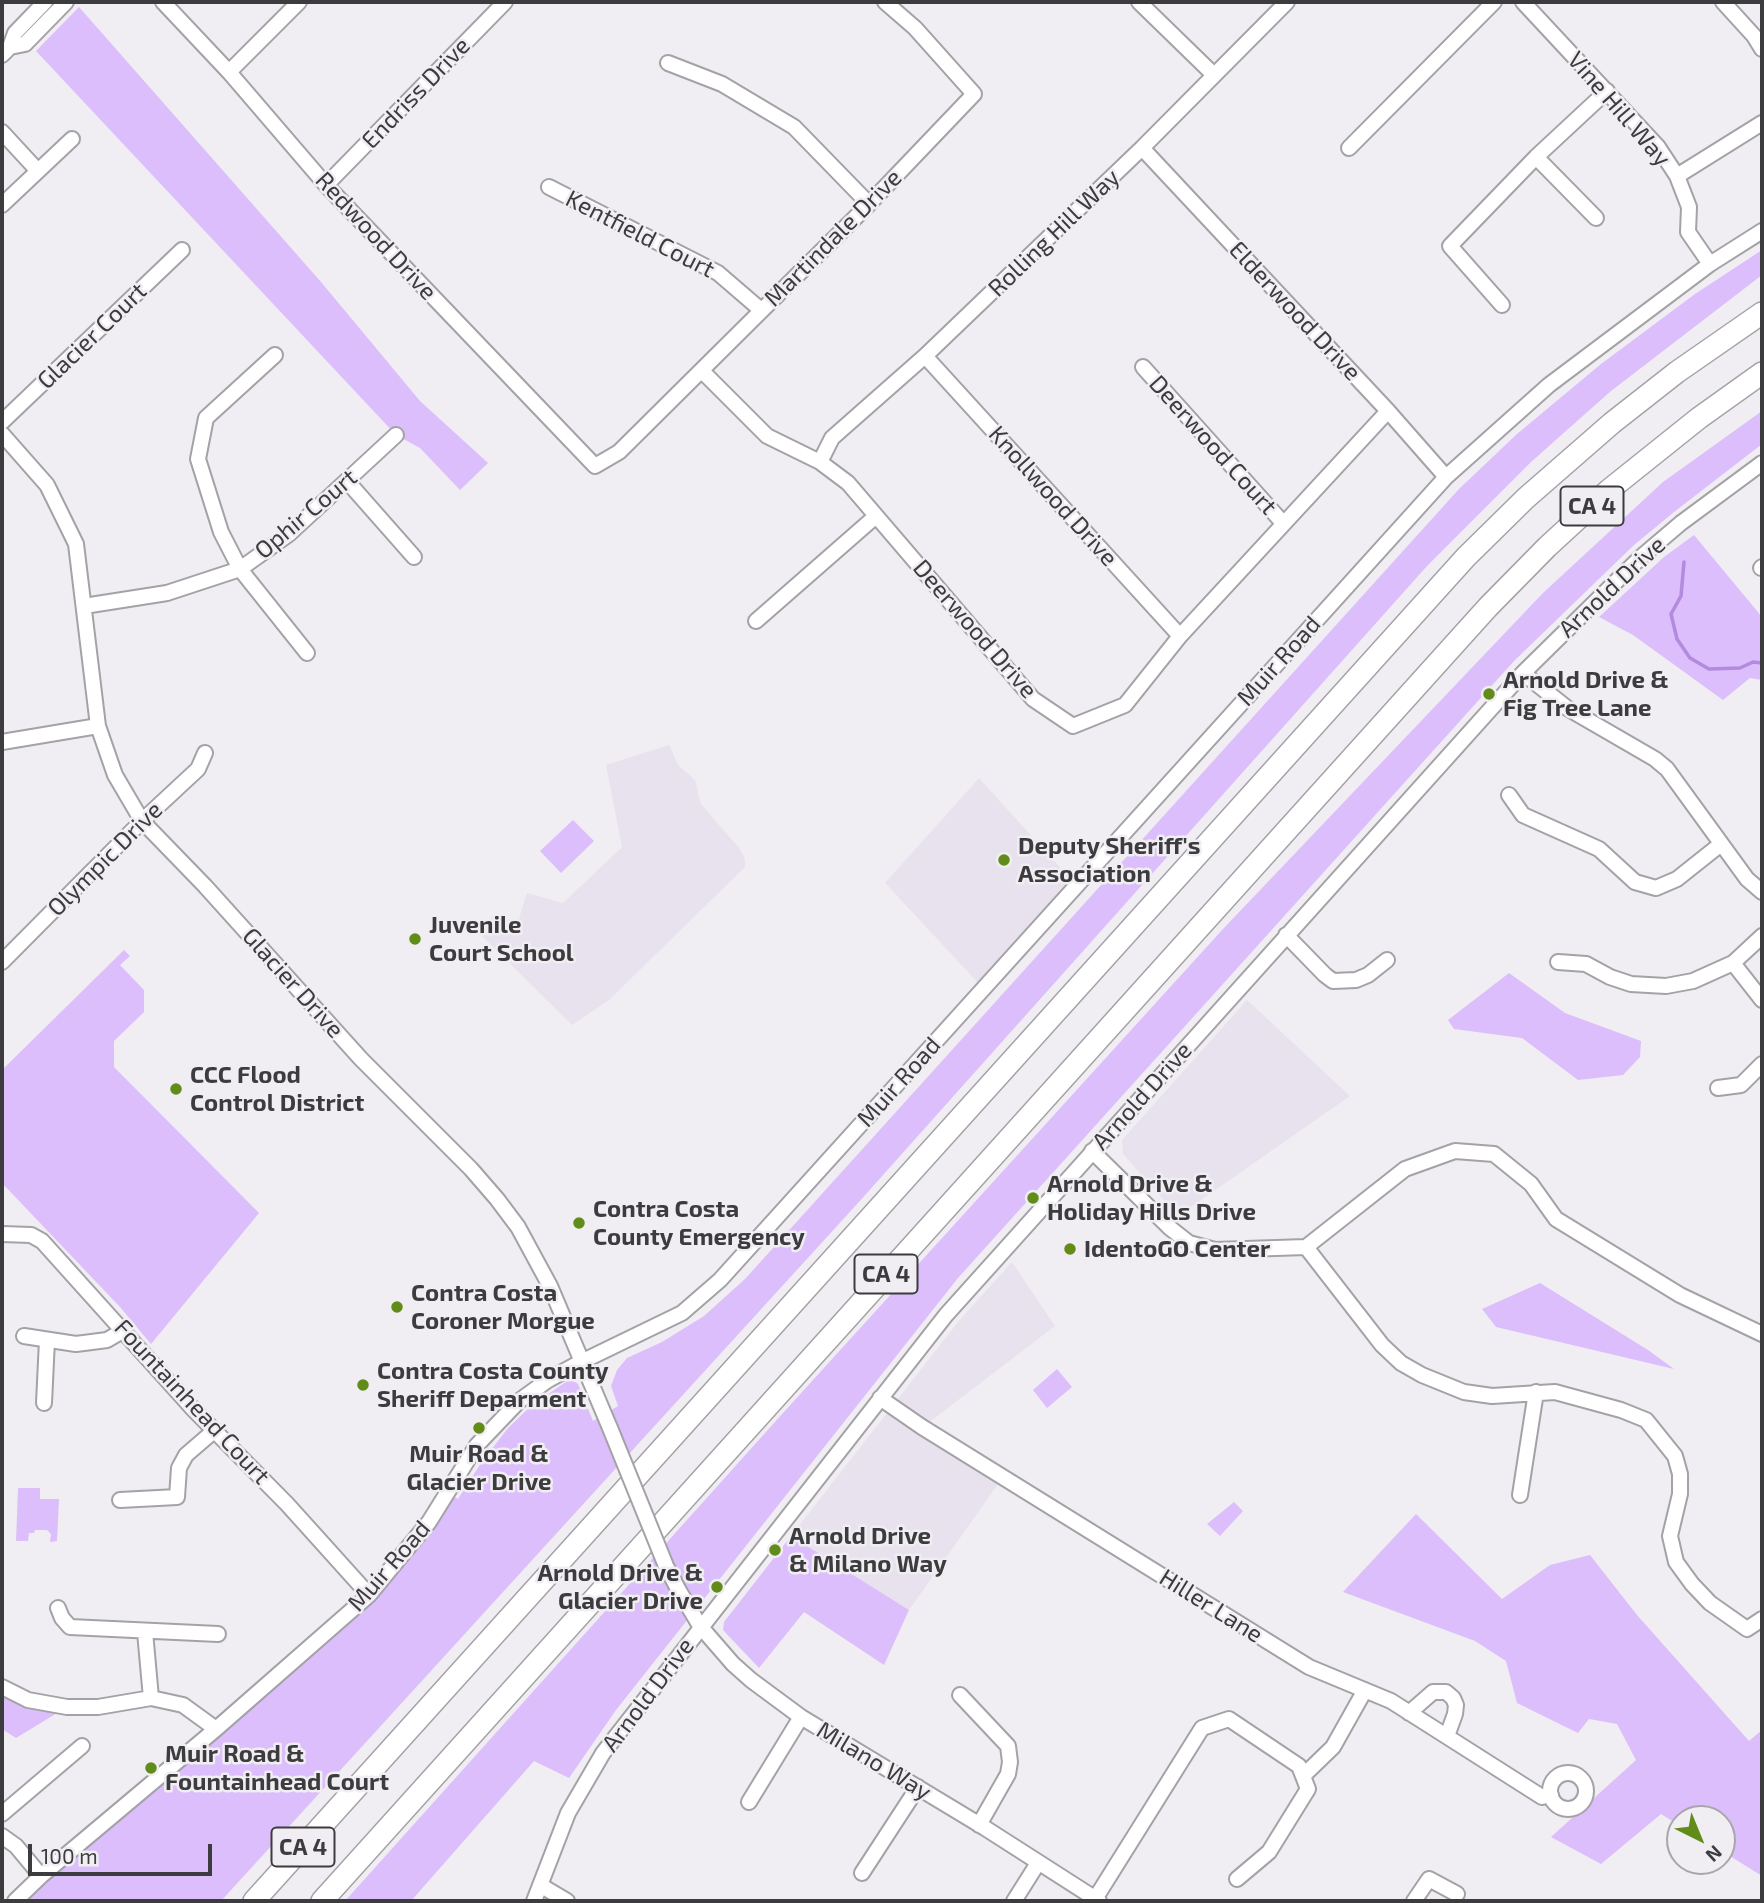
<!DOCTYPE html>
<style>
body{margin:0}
#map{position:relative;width:1764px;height:1903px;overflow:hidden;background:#f0eef2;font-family:"Exo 2",sans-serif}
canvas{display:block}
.frame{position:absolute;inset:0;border:4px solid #3c3b3d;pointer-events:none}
.north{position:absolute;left:1666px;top:1805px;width:70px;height:70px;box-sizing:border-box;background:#f0eef2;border:2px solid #a8a6aa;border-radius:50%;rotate:137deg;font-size:19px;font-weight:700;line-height:28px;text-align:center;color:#3c3b3d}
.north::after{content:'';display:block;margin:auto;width:24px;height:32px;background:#628c1a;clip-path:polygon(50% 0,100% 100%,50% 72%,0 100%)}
.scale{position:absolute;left:28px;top:1844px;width:184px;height:32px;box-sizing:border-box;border:4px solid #3c3b3d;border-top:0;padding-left:9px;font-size:21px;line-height:24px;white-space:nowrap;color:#3c3b3d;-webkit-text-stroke:5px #f0eef2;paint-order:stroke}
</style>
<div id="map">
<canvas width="1764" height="1903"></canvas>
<div class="frame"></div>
<div class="north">N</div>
<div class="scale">100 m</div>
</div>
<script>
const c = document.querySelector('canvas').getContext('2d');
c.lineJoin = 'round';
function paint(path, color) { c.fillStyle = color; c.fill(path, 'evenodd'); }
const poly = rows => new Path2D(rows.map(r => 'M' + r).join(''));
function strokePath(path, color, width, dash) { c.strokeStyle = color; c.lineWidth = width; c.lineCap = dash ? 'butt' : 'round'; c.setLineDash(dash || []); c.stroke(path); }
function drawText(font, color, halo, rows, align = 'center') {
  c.font = font + ' "Exo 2",sans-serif'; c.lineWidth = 5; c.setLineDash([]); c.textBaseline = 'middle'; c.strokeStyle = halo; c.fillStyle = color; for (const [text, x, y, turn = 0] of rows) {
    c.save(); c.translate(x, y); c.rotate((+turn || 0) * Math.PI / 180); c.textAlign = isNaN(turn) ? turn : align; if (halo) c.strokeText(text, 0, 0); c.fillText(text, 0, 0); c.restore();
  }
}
paint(poly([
 [669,745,678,765,695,780,701,804,739,848,745,859,745,867,609,1000,572,1025,482,936,492,915,518,922,527,893,563,903,622,847,606,765],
 [979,778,1076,885,983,988,885,883],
 [1247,1000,1350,1096,1178,1216,1123,1154,1122,1140],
 [1012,1262,1055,1326,923,1427,1003,1477,909,1610,791,1536,958,1322]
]), '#e7e2ed');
paint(poly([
 [79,7,321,282,420,401,488,463,460,490,420,448,396,435,36,51],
 [1762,250,1762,275,1611,391,1531,462,1427,566,858,1203,221,1901,15,1901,369,1595,447,1493,458,1499,481,1463,508,1428,531,1406,570,1379,578,1384,593,1421,618,1406,611,1386,617,1370,627,1358,662,1342,704,1316,745,1279,1459,489,1517,434,1601,364,1695,294],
 [1762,411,1762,444,1674,512,1634,545,1514,661,958,1278,616,1710,569,1778,534,1761,411,1901,345,1901,783,1413,1223,929,1543,593,1663,482],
 [1694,535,1762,617,1762,680,1750,678,1723,700,1633,635,1599,617,1664,557],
 [573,820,594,841,561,873,540,851],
 [124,950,130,956,120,965,144,990,144,1012,114,1041,114,1067,259,1213,151,1344,120,1307,2,1183,2,1070],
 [1509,973,1565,1013,1641,1041,1640,1057,1623,1075,1578,1080,1522,1038,1454,1029,1448,1020],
 [1540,1283,1648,1350,1674,1369,1496,1327,1482,1309],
 [1057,1369,1072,1387,1047,1408,1033,1390],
 [18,1488,40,1488,40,1499,59,1499,57,1541,50,1542,51,1534,47,1530,35,1530,34,1533,29,1533,28,1541,16,1541],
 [1234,1502,1243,1511,1220,1536,1207,1524],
 [1416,1514,1502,1599,1550,1565,1590,1555,1637,1615,1749,1741,1762,1730,1762,1876,1722,1851,1722,1819,1680,1819,1680,1826,1661,1814,1601,1864,1551,1837,1636,1760,1617,1724,1589,1719,1578,1733,1517,1703,1506,1661,1475,1641,1343,1592],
 [791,1536,909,1610,884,1665,804,1612,759,1668,723,1630,724,1622],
 [2,1687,67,1707,16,1738,2,1729]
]), '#dbbefb');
strokePath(poly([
 [1684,562,1681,596,1671,614,1677,639,1690,658,1709,669,1740,668,1753,662,1762,663]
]), '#b38add', 3.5);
const minor = poly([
 [163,2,229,72,326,185,595,466,619,452,869,204,974,94,915,28,885,2],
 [1139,2,1214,75],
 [1523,2,1658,147,1677,176,1689,207,1688,232,1710,264],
 [1723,2,1754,36,1762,49],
 [10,47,25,44,66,2],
 [2,55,10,47,15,33,45,2],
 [668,63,722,84,794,127,869,204],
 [229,72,299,2],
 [2,132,38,171],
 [1142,148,1388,411,1446,477],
 [1349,148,1494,2],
 [1536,157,1596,218],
 [1677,176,1762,123],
 [326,185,505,2],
 [549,187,718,273,761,310],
 [2,205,72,139],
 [1502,305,1450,246,1536,157,1607,91],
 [275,355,206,418,198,459,221,532,240,569,307,653],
 [925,356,1180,636],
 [1143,367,1283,523],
 [702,371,767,436,820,462,848,483,1033,699,1073,726,1125,705,1180,636,1388,411],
 [2,422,182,250],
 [2,434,47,485,76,544,98,726,115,775,142,821,205,886,361,1059,471,1169,497,1199,518,1227,550,1286,610,1428],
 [820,462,832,438,925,356,1142,148,1287,2],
 [347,481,414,557],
 [1761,568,1762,567],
 [84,606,167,593,240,569,289,534,396,435],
 [756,621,876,516],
 [1523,673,1567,708,1655,759,1667,769,1747,879,1762,892],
 [2,742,98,726],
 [1509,795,1523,815,1599,849,1635,882,1656,888,1677,879,1721,844],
 [1286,935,1325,975,1333,981,1356,980,1368,975,1387,960],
 [2,962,142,821,198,769,205,753],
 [1558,962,1586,964,1610,977,1631,984,1666,986,1693,981,1733,963,1762,936],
 [1733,963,1762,1000],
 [1718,1088,1741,1085,1762,1064],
 [1092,1151,1170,1228,1189,1243,1215,1250,1306,1247,1405,1169,1455,1151,1494,1154,1531,1184,1556,1219,1680,1295,1762,1334],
 [2,1234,31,1235,42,1241,194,1410,287,1504,369,1595],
 [1306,1247,1382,1345,1401,1363,1422,1375,1464,1392,1492,1396,1555,1392,1621,1410,1646,1420,1675,1456,1680,1474,1680,1494,1670,1536,1676,1562,1692,1584,1710,1603,1747,1629,1762,1619],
 [24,1336,76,1344,107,1340,124,1330],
 [880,1398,922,1427,1309,1667,1391,1701,1542,1797,1551,1795],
 [44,1403,47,1340],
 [1520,1495,1536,1392],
 [120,1500,177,1497,179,1468,186,1455,215,1430],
 [678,1589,700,1626,733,1664,751,1680,801,1717,985,1828,1099,1901],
 [58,1608,62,1618,70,1627,218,1634],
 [145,1632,151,1698],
 [2,1687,28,1700,67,1707,98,1707,151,1698,183,1705,216,1729],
 [960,1695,1008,1746,1010,1762,1008,1774,979,1825],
 [1409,1713,1433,1692,1446,1692,1453,1698,1456,1705,1455,1714,1447,1736],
 '1550 1791a18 18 0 1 1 36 0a18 18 0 1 1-36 0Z',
 [1303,1776,1333,1747,1365,1690],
 [749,1802,801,1717],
 [2,1814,82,1746],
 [2,1836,16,1846,41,1876],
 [862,1873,918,1787],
 [540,1885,567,1901],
 [1095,1899,1202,1728,1229,1719,1299,1766,1308,1789,1269,1852,1237,1879],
 [15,1901,41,1876,216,1729,369,1595,429,1522,477,1445,519,1401,548,1380,581,1362,682,1313,720,1280,1446,477,1549,385,1710,264,1762,231],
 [534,1901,568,1813,603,1753,946,1315,1523,673,1641,557,1681,523,1762,463],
 [1014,1901,1038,1863],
 [1414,1901,1429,1879,1457,1894]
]);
const highway = poly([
 [254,1901,1466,557,1526,498,1612,423,1677,372,1762,313],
 [322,1901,1488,607,1547,547,1609,490,1699,418,1762,373]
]);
strokePath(minor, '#a4a2a7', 18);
strokePath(highway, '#a4a2a7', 24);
strokePath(minor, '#fff', 14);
strokePath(highway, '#fff', 21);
const minorBridge = poly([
 [610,1428,666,1566,678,1589]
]);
strokePath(minorBridge, '#a4a2a7', 18, []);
strokePath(minorBridge, '#fff', 14);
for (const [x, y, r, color] of [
 [1489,694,7,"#628c1a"],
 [1004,860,7,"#628c1a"],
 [415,939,7,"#628c1a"],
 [176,1089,7,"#628c1a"],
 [1033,1198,7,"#628c1a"],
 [579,1223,7,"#628c1a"],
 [1070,1249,7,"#628c1a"],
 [397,1307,7,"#628c1a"],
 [363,1385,7,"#628c1a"],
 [479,1428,7,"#628c1a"],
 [775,1550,7,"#628c1a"],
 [717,1587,7,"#628c1a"],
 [151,1768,7,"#628c1a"]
]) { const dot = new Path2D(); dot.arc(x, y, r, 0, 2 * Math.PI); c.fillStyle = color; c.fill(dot); strokePath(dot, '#f0eef2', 2.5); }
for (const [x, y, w] of [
 [1592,506,63],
 [886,1274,63],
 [303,1847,63]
]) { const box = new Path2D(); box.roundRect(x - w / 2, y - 19.5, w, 39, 5); c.fillStyle = '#f0eef2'; c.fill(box); strokePath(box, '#3c3b3d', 2); }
drawText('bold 23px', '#3c3b3d', null, [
 ["CA 4",1592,506],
 ["CA 4",886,1274],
 ["CA 4",303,1847]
]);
drawText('24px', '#3c3b3d', '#f0eef2', [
 ["Endriss Drive",416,93,-46],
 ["Vine Hill Way",1619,109,49],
 ["Rolling Hill Way",1054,233,-44],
 ["Kentfield Court",640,234,27],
 ["Redwood Drive",376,236,47],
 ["Martindale Drive",833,238,-45],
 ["Elderwood Drive",1295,311,47],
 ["Glacier Court",92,336,-44],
 ["Deerwood Court",1213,445,48],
 ["Knollwood Drive",1053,496,48],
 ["Ophir Court",306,514,-40],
 ["Arnold Drive",1612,587,-43],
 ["Deerwood Drive",975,629,49],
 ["Muir Road",1279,661,-48],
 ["Olympic Drive",105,859,-45],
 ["Glacier Drive",293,983,48],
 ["Muir Road",899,1082,-48],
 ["Arnold Drive",1142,1096,-48],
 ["Fountainhead Court",192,1402,47],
 ["Muir Road",389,1566,-49],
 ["Hiller Lane",1211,1606,32],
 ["Arnold Drive",648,1695,-53],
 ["Milano Way",874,1761,31]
]);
drawText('bold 24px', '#3c3b3d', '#f0eef2', [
 ["Arnold Drive &",1503,680],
 ["Fig Tree Lane",1503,708],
 ["Deputy Sheriff's",1018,846],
 ["Association",1018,874],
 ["Juvenile",429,925],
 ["Court School",429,953],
 ["CCC Flood",190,1075],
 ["Control District",190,1103],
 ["Arnold Drive &",1047,1184],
 ["Holiday Hills Drive",1047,1212],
 ["Contra Costa",593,1209],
 ["County Emergency",593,1237],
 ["IdentoGO Center",1084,1249],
 ["Contra Costa",411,1293],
 ["Coroner Morgue",411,1321],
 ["Contra Costa County",377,1371],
 ["Sheriff Deparment",377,1399],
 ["Muir Road &",479,1454,"center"],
 ["Glacier Drive",479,1482,"center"],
 ["Arnold Drive",789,1536],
 ["& Milano Way",789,1564],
 ["Arnold Drive &",703,1573,"right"],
 ["Glacier Drive",703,1601,"right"],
 ["Muir Road &",165,1754],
 ["Fountainhead Court",165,1782]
], 'left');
</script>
